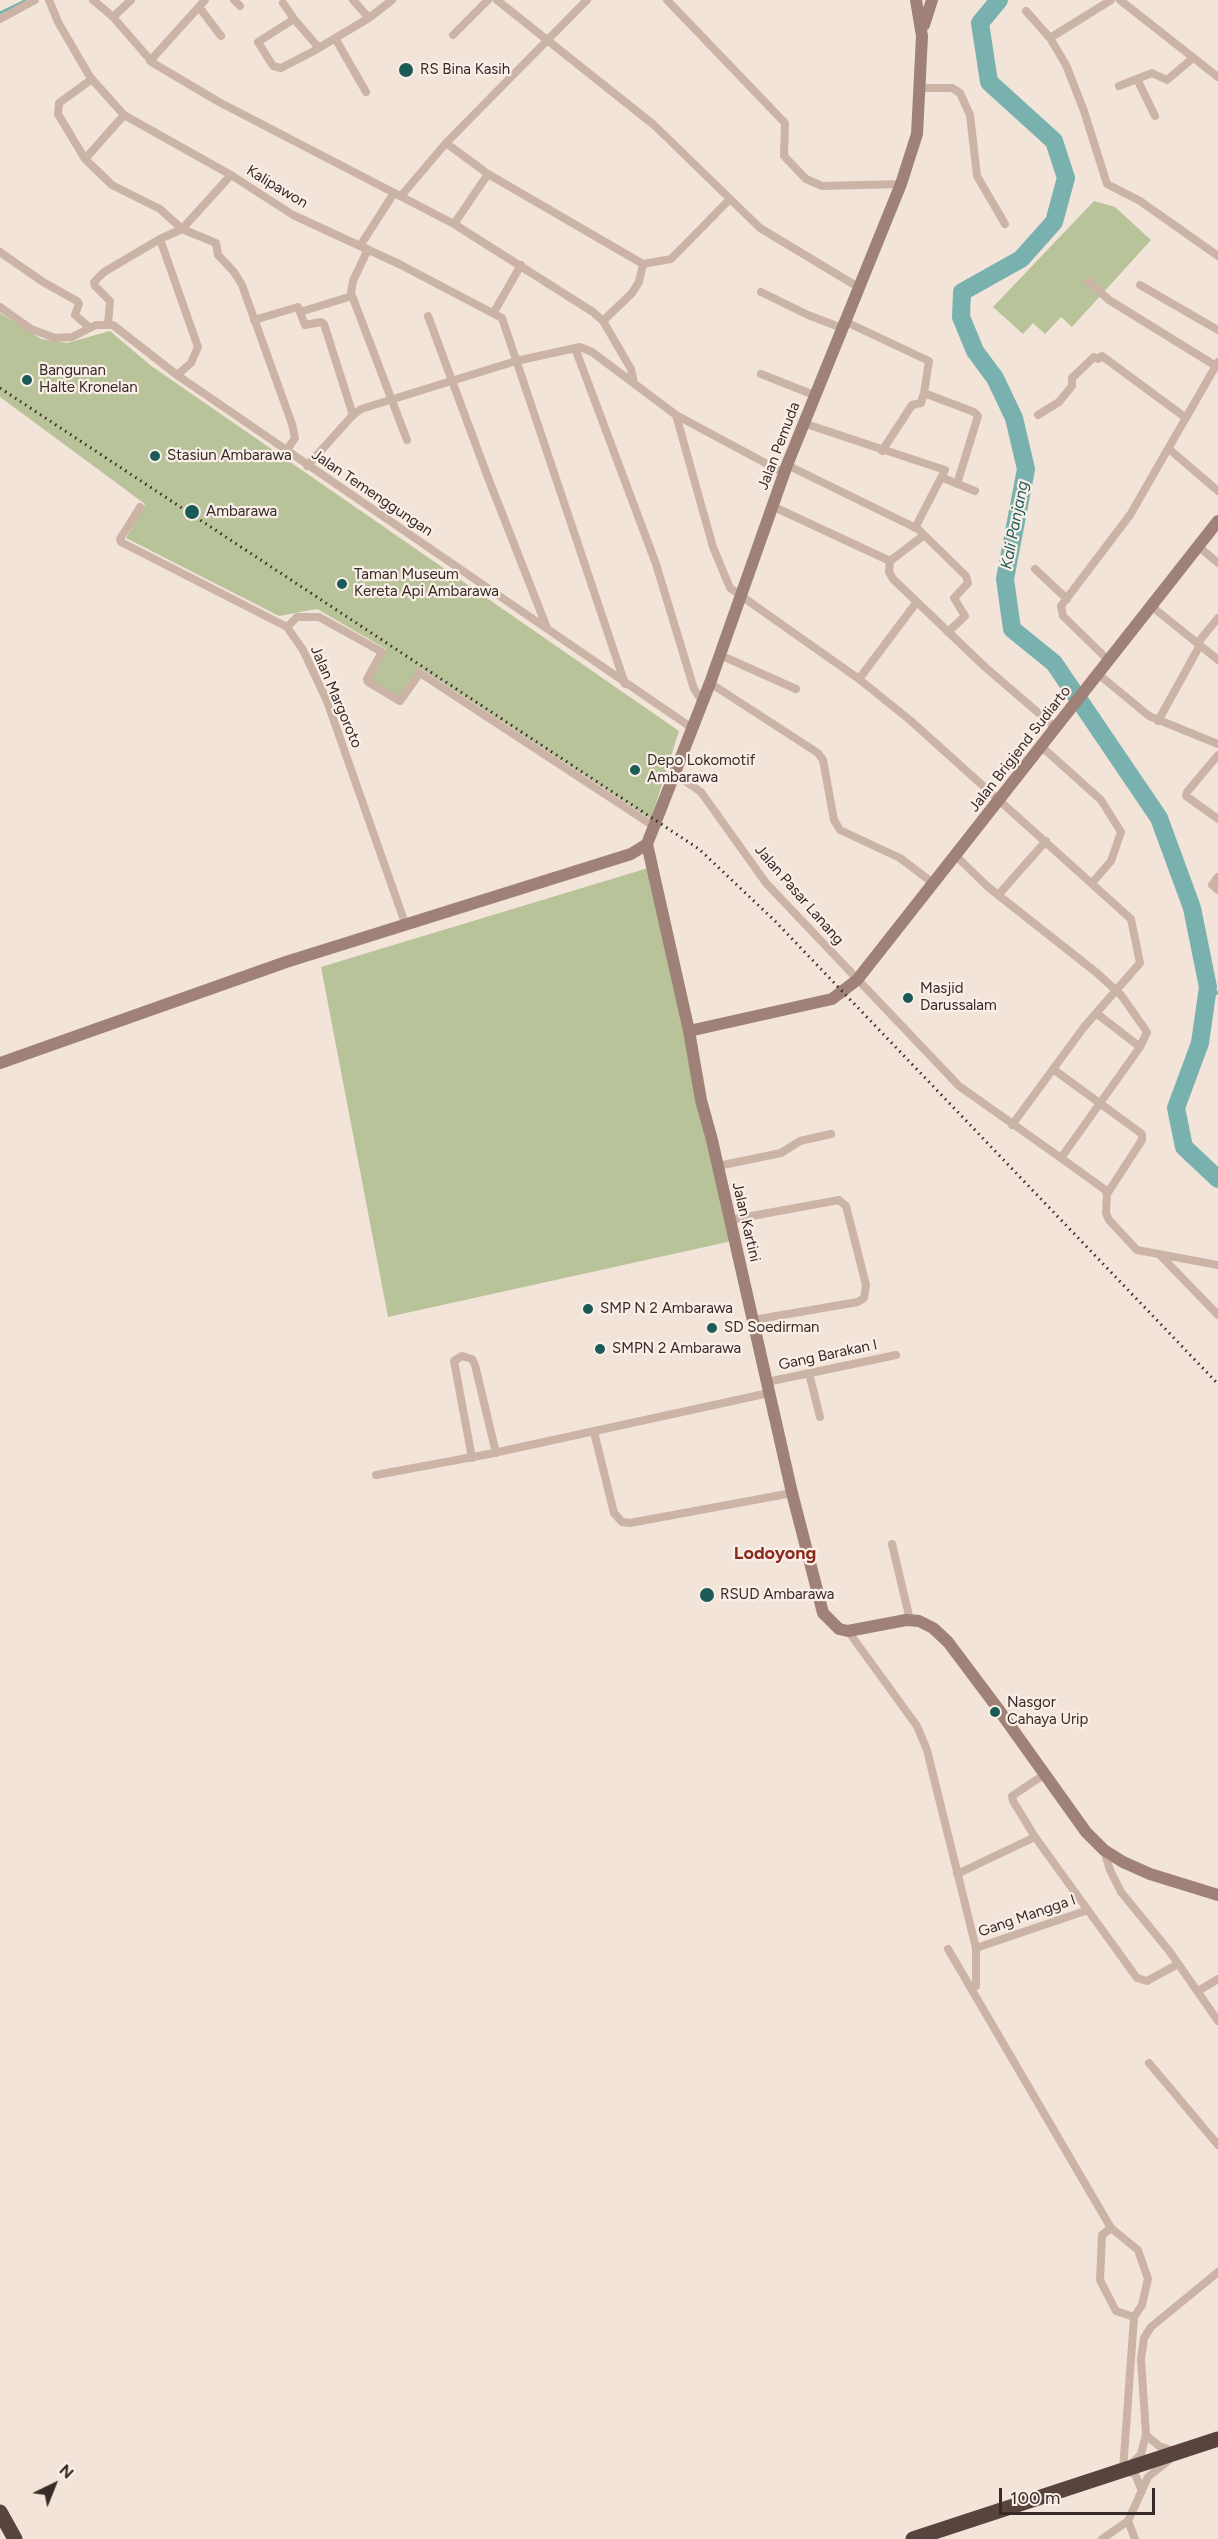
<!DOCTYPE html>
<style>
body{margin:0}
#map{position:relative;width:1218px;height:2539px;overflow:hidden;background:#f3e4da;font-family:Figtree,sans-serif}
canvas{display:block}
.north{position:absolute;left:24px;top:2455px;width:60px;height:60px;-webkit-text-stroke:4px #faefe7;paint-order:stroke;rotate:43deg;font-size:16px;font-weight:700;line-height:24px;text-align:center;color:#372a27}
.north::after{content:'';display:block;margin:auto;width:21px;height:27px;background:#372a27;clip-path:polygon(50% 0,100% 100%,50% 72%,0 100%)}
.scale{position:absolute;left:999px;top:2488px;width:156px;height:27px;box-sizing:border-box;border:3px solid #372a27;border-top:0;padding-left:8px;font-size:18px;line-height:21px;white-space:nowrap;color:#372a27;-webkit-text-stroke:4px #faefe7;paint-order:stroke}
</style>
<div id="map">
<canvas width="1218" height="2539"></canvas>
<div class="north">N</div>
<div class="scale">100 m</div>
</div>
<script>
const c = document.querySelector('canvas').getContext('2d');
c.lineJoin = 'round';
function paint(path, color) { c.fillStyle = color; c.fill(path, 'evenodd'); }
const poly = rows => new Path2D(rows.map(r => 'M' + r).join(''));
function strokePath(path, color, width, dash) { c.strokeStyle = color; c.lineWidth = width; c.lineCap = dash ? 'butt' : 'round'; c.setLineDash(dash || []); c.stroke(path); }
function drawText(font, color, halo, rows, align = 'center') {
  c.font = font + ' Figtree,sans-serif'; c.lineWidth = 4.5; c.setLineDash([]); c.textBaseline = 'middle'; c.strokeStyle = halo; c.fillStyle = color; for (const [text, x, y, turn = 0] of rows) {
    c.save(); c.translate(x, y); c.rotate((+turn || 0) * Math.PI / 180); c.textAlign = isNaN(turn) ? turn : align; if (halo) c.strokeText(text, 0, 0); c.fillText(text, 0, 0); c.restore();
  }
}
paint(poly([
 [1094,201,1115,207,1151,240,1072,327,1061,317,1045,334,1033,323,1023,334,993,307],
 [0,313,41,339,67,343,110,331,150,365,679,731,651,819,420,668,400,699,369,679,386,649,317,609,279,616,126,538,145,504,0,397],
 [648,868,732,1241,388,1317,321,967]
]), '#b9c399');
strokePath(poly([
 [0,13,25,1],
 [1206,1001,1218,992]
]), '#78b1ad', 3);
strokePath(poly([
 [999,0,980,23,989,82,1054,141,1066,178,1054,222,1021,259,962,292,961,317,975,351,995,378,1014,418,1026,469,1005,579,1012,629,1054,663,1159,818,1192,908,1208,987,1200,1043,1176,1108,1184,1147,1218,1179]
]), '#78b1ad', 18);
strokePath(poly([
 [49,0,58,22,90,77,124,115,231,175,293,215,399,264,502,318,625,684],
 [93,0,113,17,153,63,219,102,454,224,593,312,603,321,631,369,634,383],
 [234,0,240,6],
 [353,0,369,18],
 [497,0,654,125,760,228,858,287],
 [667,0,785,123,784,156,806,179,822,186,901,184],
 [1120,0,1218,77],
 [283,3,294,19],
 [199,7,221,36],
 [1026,11,1050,38,1066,65,1084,111,1107,184,1140,201,1218,256],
 [113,17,131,0],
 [0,19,35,0],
 [453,35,488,0],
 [335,38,366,92],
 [1050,38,1111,0],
 [319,48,294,19,258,42,273,66,281,68,312,52,369,18,392,0],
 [150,61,205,0],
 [92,79,59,103,58,114,85,159,112,185,160,209,182,229,216,243,218,255,234,272,242,285,292,424,295,438,286,451],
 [1137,79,1155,116],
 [1119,86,1152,73,1167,80,1193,58],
 [921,88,952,88,960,93,970,115,977,176,1005,224],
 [446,143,488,174,643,264,671,259,729,200],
 [85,159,124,115],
 [401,196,446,143,587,0],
 [454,224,488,174],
 [360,246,394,193],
 [368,249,353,281,351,293,407,440],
 [0,252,43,282,77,301,79,304,75,315,90,328],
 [1088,281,1109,300,1216,366],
 [1140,285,1218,330],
 [761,292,808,315,842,328],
 [352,296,300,312,305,325,321,322,324,324,353,415],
 [0,307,31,329,55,338,72,337,96,325,113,325,177,375,692,728],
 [494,312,521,265],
 [428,316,487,475,547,628],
 [254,320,298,307,300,312],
 [603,321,632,293,639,282,643,264],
 [844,321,929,361,924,393],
 [108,324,110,301,95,286,94,282,104,272,160,239],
 [575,348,656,564,694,689,702,701],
 [761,374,814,395],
 [177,375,191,363,198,347,160,239,182,229,231,175],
 [676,415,713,547,730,588,859,679,911,721,1131,919,1140,963,1084,1027,1012,1125],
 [1038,415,1059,402,1072,386,1072,378,1094,357,1098,359,1102,356,1186,418],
 [803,423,945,470,915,528],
 [1169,449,1218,491],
 [882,451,912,405,921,403,924,393,974,412,978,416,957,484],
 [787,465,918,529,966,576,968,583,954,598,965,616,948,632],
 [307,466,353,415,361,409,516,361,580,347,592,352,676,415,784,473],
 [943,478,975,491],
 [772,506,890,561],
 [140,507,120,539,121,542,287,627,303,650,327,701,406,926],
 [923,536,890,561,889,572,893,579,985,667,1056,728],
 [1198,546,1218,563],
 [1035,569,1067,599],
 [1150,605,1218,660],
 [287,627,297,617,319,617,382,652,367,679,368,682,400,701,420,673,655,827],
 [720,655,796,689],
 [1107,659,1063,616,1061,606,1130,515,1218,362],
 [1097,673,1149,716,1218,744],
 [859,679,916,603],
 [710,683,818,753,823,760,834,820,840,830,900,858,933,883],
 [1158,721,1199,647,1200,640,1218,618],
 [1042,747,1101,800,1121,832,1111,861,1092,883],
 [1218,755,1187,792,1186,796,1218,819],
 [675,774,701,792,766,883,959,1086,1061,1158,1140,1047,1096,1013],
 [956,856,988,887,1097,973,1121,995,1147,1032,1140,1047],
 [1218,877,1212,885,1218,890],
 [999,894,1046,841],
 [1053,1069,1142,1134,1142,1140,1107,1194],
 [1061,1158,1104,1189,1107,1194,1106,1213,1109,1220,1137,1250,1218,1265],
 [718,1166,781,1153,800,1141,831,1134],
 [730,1220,839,1200,846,1206,866,1285,864,1298,858,1302,753,1320],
 [1159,1254,1218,1315],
 [809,1373,820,1417],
 [767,1382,896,1355],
 [594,1432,614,1513,622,1522,630,1523,792,1493],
 [472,1458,454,1361,462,1356,472,1359,475,1365,496,1453],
 [376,1475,489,1454,769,1393],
 [892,1544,910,1620],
 [848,1631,917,1726,927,1750,976,1948,976,1986],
 [1045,1774,1012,1796,1013,1801,1035,1837,1137,1978,1147,1981,1178,1964],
 [1104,1850,1110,1870,1121,1892,1170,1952,1218,2021],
 [957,1874,1035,1837],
 [976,1948,1088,1910],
 [948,1949,1111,2228,1138,2250,1148,2279,1142,2305,1134,2317,1116,2311,1100,2280,1102,2235,1111,2228],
 [1198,1991,1218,1979],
 [1149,2063,1218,2145],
 [1146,2435,1159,2446,1173,2451],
 [1131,2464,1141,2454,1146,2435,1141,2359,1144,2338,1151,2327,1218,2272],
 [1123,2470,1134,2317],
 [1127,2471,1135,2474,1142,2491],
 [1128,2521,1135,2539],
 [1102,2539,1128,2521,1148,2477,1168,2461]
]), '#cbb3a6', 8);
strokePath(poly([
 [924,25,932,0],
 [647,844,689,1031,701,1100,712,1140,792,1493,823,1613,839,1629,848,1631,906,1620,919,1621,933,1628,948,1642,996,1706,1086,1832,1104,1850,1123,1862,1150,1874,1218,1895],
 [689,1031,832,999,857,980,1218,521],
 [0,1063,286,962,631,854,647,844,710,683,787,465,901,184,917,134,922,36,916,0]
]), '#9f8177', 12);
strokePath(poly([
 [0,2512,15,2539],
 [913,2539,1218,2439]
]), '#58433e', 15);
strokePath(poly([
 [0,388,699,849,775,921,1218,1384]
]), '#372a27', 3, [1.5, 4.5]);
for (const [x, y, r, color] of [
 [406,70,8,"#1b5a57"],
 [27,380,6,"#1b5a57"],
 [155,456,6,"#1b5a57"],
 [192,512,8,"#1b5a57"],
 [342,584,6,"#1b5a57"],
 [635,770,6,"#1b5a57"],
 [908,998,6,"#1b5a57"],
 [588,1309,6,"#1b5a57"],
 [712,1328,6,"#1b5a57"],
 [600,1349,6,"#1b5a57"],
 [707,1595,8,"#1b5a57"],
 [995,1712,6,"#1b5a57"]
]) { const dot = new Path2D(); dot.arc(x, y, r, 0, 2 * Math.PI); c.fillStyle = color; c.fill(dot); strokePath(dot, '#faefe7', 2); }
drawText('15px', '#372a27', '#faefe7', [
 ["RS Bina Kasih",420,70],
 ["Bangunan",39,371],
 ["Halte Kronelan",39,388],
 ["Stasiun Ambarawa",167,456],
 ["Ambarawa",206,512],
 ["Taman Museum",354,575],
 ["Kereta Api Ambarawa",354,592],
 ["Depo Lokomotif",647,761],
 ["Ambarawa",647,778],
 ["Masjid",920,989],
 ["Darussalam",920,1006],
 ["SMP N 2 Ambarawa",600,1309],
 ["SD Soedirman",724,1328],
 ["SMPN 2 Ambarawa",612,1349],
 ["RSUD Ambarawa",720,1595],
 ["Nasgor",1007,1703],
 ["Cahaya Urip",1007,1720]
], 'left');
drawText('15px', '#372a27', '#faefe7', [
 ["Kalipawon",277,187,31],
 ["Jalan Pemuda",779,446,-69],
 ["Jalan Temenggungan",372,493,34],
 ["Jalan Margoroto",336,697,67],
 ["Jalan Brigjend Sudiarto",1020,749,-52],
 ["Jalan Pasar Lanang",799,895,49],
 ["Jalan Kartini",746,1222,77],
 ["Gang Barakan I",828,1355,-12],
 ["Gang Mangga I",1027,1916,-19]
]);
drawText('italic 16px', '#1b5a57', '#faefe7', [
 ["Kali Panjang",1015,525,-79]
]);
drawText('bold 18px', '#8a2a1c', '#faefe7', [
 ["Lodoyong",775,1554]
]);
</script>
